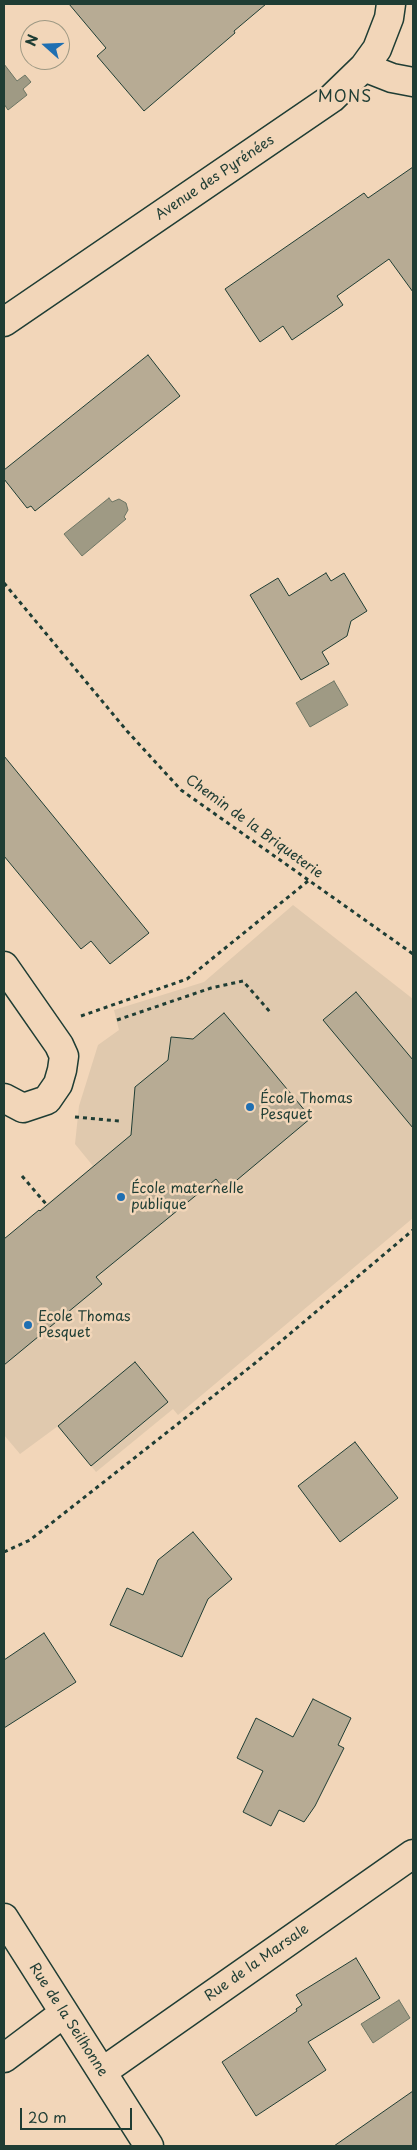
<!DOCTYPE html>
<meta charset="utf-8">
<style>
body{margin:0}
#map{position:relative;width:417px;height:2150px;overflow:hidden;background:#f2d6b9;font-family:"Playpen Sans",sans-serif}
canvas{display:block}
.frame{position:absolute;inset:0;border:5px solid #1f3d34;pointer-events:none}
.north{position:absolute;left:20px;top:20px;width:50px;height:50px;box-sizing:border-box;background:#f2d6b9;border:1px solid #9e9984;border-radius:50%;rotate:290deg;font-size:14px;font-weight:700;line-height:20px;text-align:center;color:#1f3d34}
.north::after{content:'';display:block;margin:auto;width:18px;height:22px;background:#1f6fb2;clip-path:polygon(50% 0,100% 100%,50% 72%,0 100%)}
.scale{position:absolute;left:20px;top:2108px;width:112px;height:22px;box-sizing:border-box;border:2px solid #1f3d34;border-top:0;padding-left:6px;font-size:15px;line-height:18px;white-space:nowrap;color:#1f3d34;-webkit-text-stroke:4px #f2d6b9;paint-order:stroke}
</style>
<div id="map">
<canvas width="417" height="2150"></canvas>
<div class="frame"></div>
<div class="north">N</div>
<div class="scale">20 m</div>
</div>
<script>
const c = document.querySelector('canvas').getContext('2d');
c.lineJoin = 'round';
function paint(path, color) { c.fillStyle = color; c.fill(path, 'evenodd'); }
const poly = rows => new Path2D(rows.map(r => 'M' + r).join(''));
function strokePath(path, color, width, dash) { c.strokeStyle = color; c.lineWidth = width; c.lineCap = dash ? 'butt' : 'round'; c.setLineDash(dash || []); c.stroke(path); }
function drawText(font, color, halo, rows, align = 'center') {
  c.font = font + ' "Playpen Sans",sans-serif'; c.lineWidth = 5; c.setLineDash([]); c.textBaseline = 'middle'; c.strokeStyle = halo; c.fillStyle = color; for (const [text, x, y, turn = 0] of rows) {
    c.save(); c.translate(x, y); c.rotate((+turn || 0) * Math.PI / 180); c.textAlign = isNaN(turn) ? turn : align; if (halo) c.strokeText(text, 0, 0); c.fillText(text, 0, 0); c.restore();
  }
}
paint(poly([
 [293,905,413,999,413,1218,178,1415,173,1409,96,1472,58,1426,20,1454,4,1435,4,1239,93,1166,75,1144,79,1106,98,1045,119,1030,114,1010,204,982]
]), '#e0c9ae');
const water = poly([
 [4,64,17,81,25,75,31,82,23,89,27,95,8,110,4,104,4,64],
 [109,498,112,502,119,499,126,503,128,510,124,517,126,519,82,556,64,534,109,498],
 [334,681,348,705,310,727,296,703,334,681],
 [399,2000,410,2018,373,2043,361,2024,399,2000]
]);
paint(water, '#9f9a84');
strokePath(water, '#6c7564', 1);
const building = poly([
 [69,4,266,4,234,31,235,33,144,111,97,56,106,48,69,4],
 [413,167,413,292,389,259,337,296,343,305,292,340,283,326,260,342,225,289,364,193,368,198,413,167],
 [148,355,180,396,35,511,31,506,27,508,4,479,4,470,148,355],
 [326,573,331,581,344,573,367,611,351,621,347,636,322,652,329,664,301,680,250,595,278,578,289,596,326,573],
 [4,756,149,933,110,964,91,941,81,949,4,856,4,756],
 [356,992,413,1060,413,1128,323,1020,356,992],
 [224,1013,311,1118,225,1190,216,1179,96,1277,102,1284,4,1365,4,1239,39,1210,40,1211,131,1135,135,1087,168,1060,171,1037,193,1039,224,1013],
 [135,1362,168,1402,91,1466,58,1426,135,1362],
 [355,1442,398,1498,340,1542,298,1486,355,1442],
 [193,1532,232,1579,208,1599,182,1657,110,1625,127,1588,143,1595,158,1560,193,1532],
 [44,1633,76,1682,4,1728,4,1660,44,1633],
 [313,1699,351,1718,338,1745,344,1748,315,1806,304,1822,279,1810,271,1826,243,1812,263,1771,237,1758,256,1718,293,1737,313,1699],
 [356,1958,380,1998,308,2042,326,2070,256,2116,222,2062,297,2011,296,2009,302,2005,296,1995,356,1958],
 [413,2091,413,2146,334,2146,413,2091]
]);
paint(building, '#b7ab94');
strokePath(building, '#1f3d34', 1);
const minor = poly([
 [364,67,392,78,413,82],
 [4,322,332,98,364,67,377,49,389,18,391,4],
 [4,966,59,1045,64,1056,62,1070,58,1084,47,1100,23,1108,4,1098],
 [4,1918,149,2146],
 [4,2058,64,2013],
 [102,2072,413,1854]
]);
strokePath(minor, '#1f3d34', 31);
strokePath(poly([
 [4,583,127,731,181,790,413,954],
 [81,1016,187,979,308,881],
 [117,1020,211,988,243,981,270,1012],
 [75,1117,119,1121],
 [22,1176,46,1204],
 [4,1552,30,1540,254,1364,413,1230]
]), '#1f3d34', 3, [4, 4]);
strokePath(minor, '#f2d6b9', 28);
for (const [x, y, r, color] of [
 [250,1107,5,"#1f6fb2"],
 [121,1197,5,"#1f6fb2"],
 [28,1325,5,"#1f6fb2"]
]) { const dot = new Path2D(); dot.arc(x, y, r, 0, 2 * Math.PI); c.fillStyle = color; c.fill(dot); strokePath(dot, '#f2d6b9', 2); }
drawText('14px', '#1f3d34', '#f2d6b9', [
 ["Avenue des Pyrénées",215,178,-34],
 ["Chemin de la Briqueterie",254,827,36],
 ["Rue de la Marsale",257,1963,-35],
 ["Rue de la Seilhonne",68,2020,57]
]);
drawText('14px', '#1f3d34', '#f2d6b9', [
 ["École Thomas",260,1099],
 ["Pesquet",260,1115],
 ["École maternelle",131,1189],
 ["publique",131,1205],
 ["Ecole Thomas",38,1317],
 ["Pesquet",38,1333]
], 'left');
c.letterSpacing = '1px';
drawText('16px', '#1f3d34', '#f2d6b9', [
 ["MONS",345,98]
]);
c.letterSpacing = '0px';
</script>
